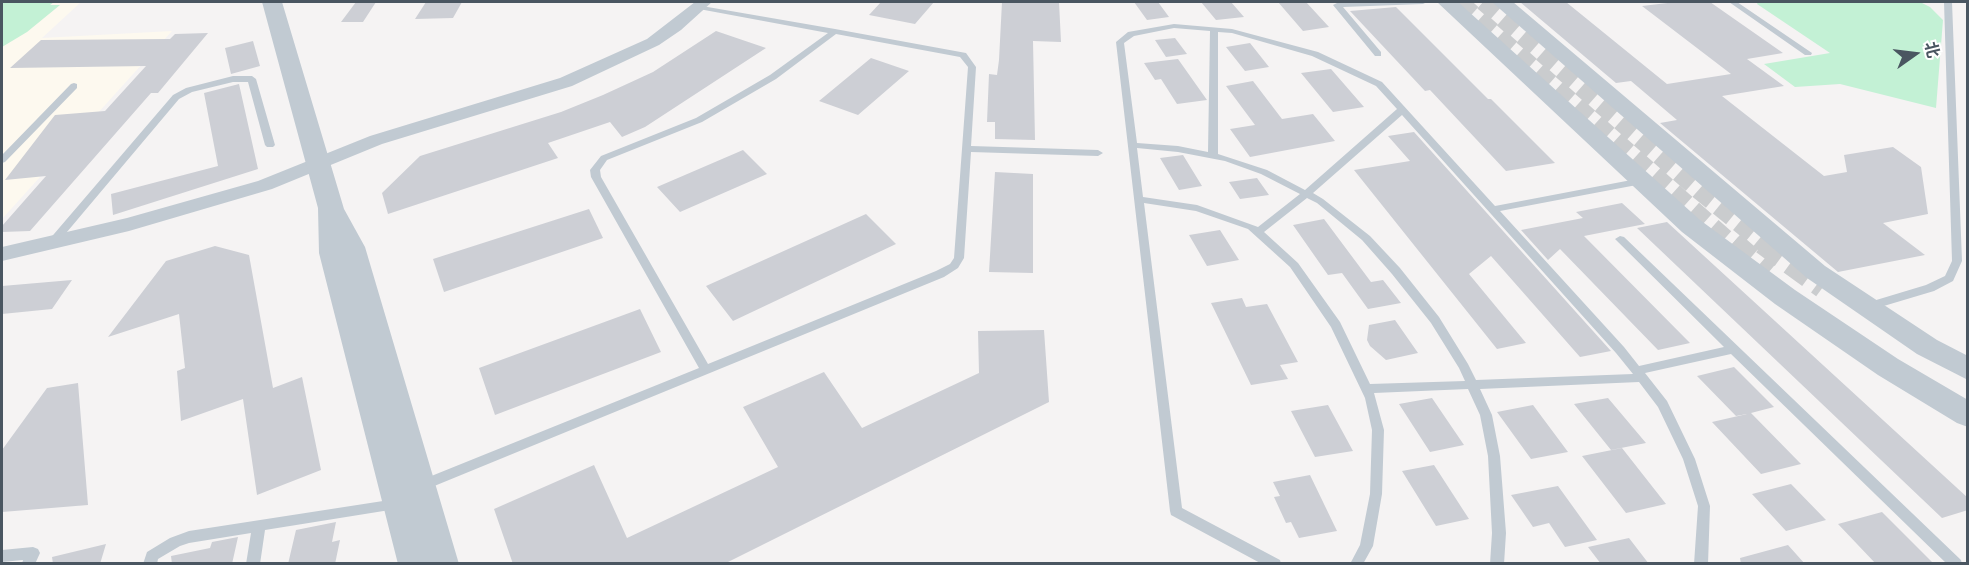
<!DOCTYPE html>
<meta charset="utf-8">
<style>
body{margin:0}
#map{position:relative;width:1969px;height:565px;overflow:hidden;background:#f5f3f3;font-family:Commissioner,"Noto Sans SC",sans-serif}
canvas{display:block}
.frame{position:absolute;inset:0;border:3px solid #4a5661;pointer-events:none}
.north{position:absolute;left:1885px;top:24px;width:60px;height:60px;-webkit-text-stroke:4px #fff;paint-order:stroke;rotate:76deg;font-size:16px;font-weight:700;line-height:24px;text-align:center;color:#4a5661}
.north::after{content:'';display:block;margin:auto;width:21px;height:27px;background:#4a5661;clip-path:polygon(50% 0,100% 100%,50% 72%,0 100%)}
</style>
<div id="map">
<canvas width="1969" height="565"></canvas>
<div class="frame"></div>
<div class="north">北</div>
</div>
<script>
const c = document.querySelector('canvas').getContext('2d');
c.lineJoin = 'round';
function paint(path, color) { c.fillStyle = color; c.fill(path, 'evenodd'); }
const poly = rows => new Path2D(rows.map(r => 'M' + r).join(''));
function strokePath(path, color, width, dash) { c.strokeStyle = color; c.lineWidth = width; c.lineCap = dash ? 'butt' : 'round'; c.setLineDash(dash || []); c.stroke(path); }
paint(poly([
 [2,2,81,2,42,38,172,31,2,219]
]), '#fdf9ef');
paint(poly([
 [2,2,54,2,50,5,60,5,27,32,2,47],
 [1758,2,1920,2,1930,7,1943,20,1936,108,1840,84,1795,87,1764,64,1830,53,1757,4]
]), '#c3f1d5');
paint(poly([
 [356,2,376,2,363,22,341,22],
 [426,2,462,2,453,18,415,19],
 [881,2,934,2,915,24,869,15],
 [1002,2,1059,2,1061,42,1033,41,1035,140,995,139,995,122,987,122,989,74,997,75,999,60],
 [1134,2,1158,2,1169,17,1147,20],
 [1201,2,1231,2,1244,17,1216,20],
 [1278,2,1306,2,1329,27,1303,31],
 [1520,2,1566,2,1667,84,1731,74,1642,6,1676,2,1710,2,1783,53,1747,59,1784,86,1722,96,1824,176,1847,172,1844,155,1893,147,1921,167,1928,214,1883,223,1925,255,1838,272,1660,123,1677,120,1631,81,1616,83],
 [1396,7,1488,99,1491,99,1555,163,1506,171,1430,90,1425,91,1350,11],
 [716,31,766,48,645,127,622,137,610,122,548,143,558,158,388,214,382,193,420,156,561,112,603,95,653,72],
 [208,33,158,93,151,93,30,231,2,232,2,226,46,176,5,180,55,115,105,111,146,66,10,68,41,40,170,39,175,34],
 [1175,38,1187,54,1166,57,1155,40],
 [253,41,260,66,231,74,225,48],
 [1250,43,1269,67,1245,71,1226,47],
 [871,58,909,71,858,115,819,101],
 [1178,59,1207,100,1177,104,1161,79,1155,80,1144,63],
 [1331,69,1364,107,1333,112,1301,73],
 [1253,81,1282,119,1313,114,1335,141,1250,157,1230,129,1255,125,1226,86],
 [239,84,258,169,113,215,111,194,218,166,204,93],
 [1414,132,1611,351,1580,357,1491,256,1469,274,1526,343,1497,349,1354,170,1410,161,1388,136],
 [743,150,767,174,680,212,657,187],
 [1183,155,1202,186,1179,190,1160,158],
 [995,172,1033,174,1033,273,989,272],
 [1257,178,1269,195,1240,199,1229,182],
 [1622,203,1645,224,1584,236,1690,343,1658,350,1560,249,1548,260,1521,230,1583,218,1576,212],
 [589,209,603,238,444,292,433,259],
 [866,214,896,244,733,321,706,286],
 [1324,219,1371,282,1383,280,1401,303,1368,309,1342,273,1328,275,1293,225],
 [1667,222,1968,498,1968,510,1942,518,1637,228],
 [1220,230,1239,260,1207,266,1189,235],
 [215,246,249,255,273,388,302,377,321,470,257,495,243,399,181,421,177,371,185,368,179,314,108,337,166,261],
 [72,280,52,309,2,314,2,286],
 [1242,298,1246,307,1267,304,1298,362,1280,365,1288,379,1251,385,1211,303],
 [640,309,661,352,495,415,479,368],
 [1395,320,1418,353,1386,360,1370,346,1367,340,1369,325],
 [1044,330,1049,402,724,564,513,564,494,509,594,465,627,538,778,467,743,407,824,372,862,428,979,373,978,331],
 [1734,367,1774,407,1751,413,1801,464,1761,474,1712,422,1747,414,1736,416,1697,376],
 [78,383,88,505,2,512,2,450,47,388],
 [1432,398,1464,445,1430,452,1399,404],
 [1608,398,1646,443,1611,450,1574,404],
 [1328,405,1353,451,1315,457,1291,411],
 [1533,405,1568,452,1531,459,1497,412],
 [1622,448,1666,504,1626,513,1582,456],
 [1434,465,1469,519,1436,526,1402,471],
 [1310,475,1337,531,1299,538,1291,522,1286,523,1274,497,1280,496,1273,482],
 [1791,484,1826,520,1786,531,1752,494],
 [1558,486,1597,540,1565,547,1549,523,1533,527,1511,495],
 [1882,512,1934,564,1876,564,1838,524],
 [336,522,332,542,340,540,335,564,288,564,296,530],
 [238,537,232,564,172,564,171,556,210,548,212,542],
 [1629,538,1649,564,1601,564,1588,547],
 [106,544,100,564,53,564,52,557],
 [1788,545,1805,564,1741,564,1740,558]
]), '#cdcfd5');
strokePath(poly([
 [1460,2,1734,245],
 [1483,2,1700,192,1765,245]
]), '#caccce', 17, [17, 9]);
strokePath(poly([
 [1733,243,1768,273],
 [1763,243,1823,287]
]), '#caccce', 23, [23, 11]);
paint(poly([
 [1371,2,1427,2,1423,4,1343,7,1381,52,1381,56,1375,56,1333,5,1337,3,1371,2],
 [1729,2,1737,2,1812,53,1811,55,1805,55,1729,2],
 [1944,2,1952,2,1962,261,1953,281,1934,291,1867,311,1863,310,1862,307,1863,304,1926,285,1945,276,1952,261,1944,2],
 [696,5,835,29,966,53,976,67,971,146,1098,150,1103,153,1098,156,971,152,964,258,958,268,944,277,427,489,423,490,419,489,417,485,419,481,699,368,591,177,590,170,601,156,696,118,770,75,828,33,699,9,695,7,696,5],
 [836,34,960,57,968,67,954,258,950,264,936,271,708,364,601,177,600,170,607,160,702,122,776,79,836,34],
 [1174,24,1232,29,1318,52,1382,82,1495,206,1642,178,1645,179,1647,181,1645,183,1642,184,1500,211,1624,347,1639,366,1724,347,1615,239,1620,236,1624,237,1961,560,1962,564,1947,564,1731,354,1645,373,1667,401,1695,459,1710,506,1708,564,1694,564,1698,506,1683,459,1658,407,1639,382,1480,389,1492,415,1500,456,1506,533,1504,564,1490,564,1492,533,1488,456,1480,415,1468,389,1374,393,1384,430,1382,494,1373,546,1363,564,1350,564,1360,545,1370,494,1372,430,1365,398,1331,327,1290,267,1248,229,1196,211,1144,203,1182,508,1280,560,1281,564,1262,564,1171,515,1170,511,1116,42,1128,32,1174,24],
 [1174,28,1210,31,1208,152,1178,146,1137,143,1124,43,1134,36,1174,28],
 [1218,32,1232,33,1312,56,1376,86,1397,109,1305,190,1267,170,1218,154,1218,32],
 [1402,115,1616,353,1633,374,1476,380,1468,364,1439,317,1400,268,1370,236,1323,199,1313,193,1402,115],
 [1137,148,1178,152,1225,161,1261,174,1300,194,1258,227,1197,205,1143,197,1137,148],
 [1307,198,1317,203,1362,240,1392,274,1431,323,1459,368,1465,381,1370,384,1340,322,1298,263,1264,232,1307,198],
 [233,76,252,76,256,79,275,145,273,147,267,147,265,145,248,82,233,82,192,92,179,99,56,245,48,245,47,243,48,241,173,95,186,88,233,76],
 [74,83,77,84,77,88,5,162,2,163,2,155,71,84,74,83],
 [396,499,400,500,402,504,400,508,396,509,265,530,260,564,246,564,251,533,189,543,180,546,158,559,157,564,143,564,147,552,170,538,189,531,396,499],
 [33,547,38,549,40,553,35,564,22,564,23,560,2,562,2,550,33,547]
]), '#c1cad2');
paint(poly([
 [695,2,712,2,681,30,659,45,572,86,382,144,272,189,129,231,2,261,2,247,127,218,258,181,370,136,560,78,647,39,695,2]
]), '#c1cad2');
paint(poly([
 [262,2,282,2,344,209,365,247,459,564,398,564,319,253,318,208,262,2],
 [1437,2,1458,2,1700,220,1795,290,1898,359,1968,400,1968,427,1957,423,1878,375,1775,304,1682,232,1437,2],
 [1492,2,1513,2,1825,266,1937,340,1968,356,1968,380,1917,354,1807,278,1492,2]
]), '#c1cad2');
</script>
